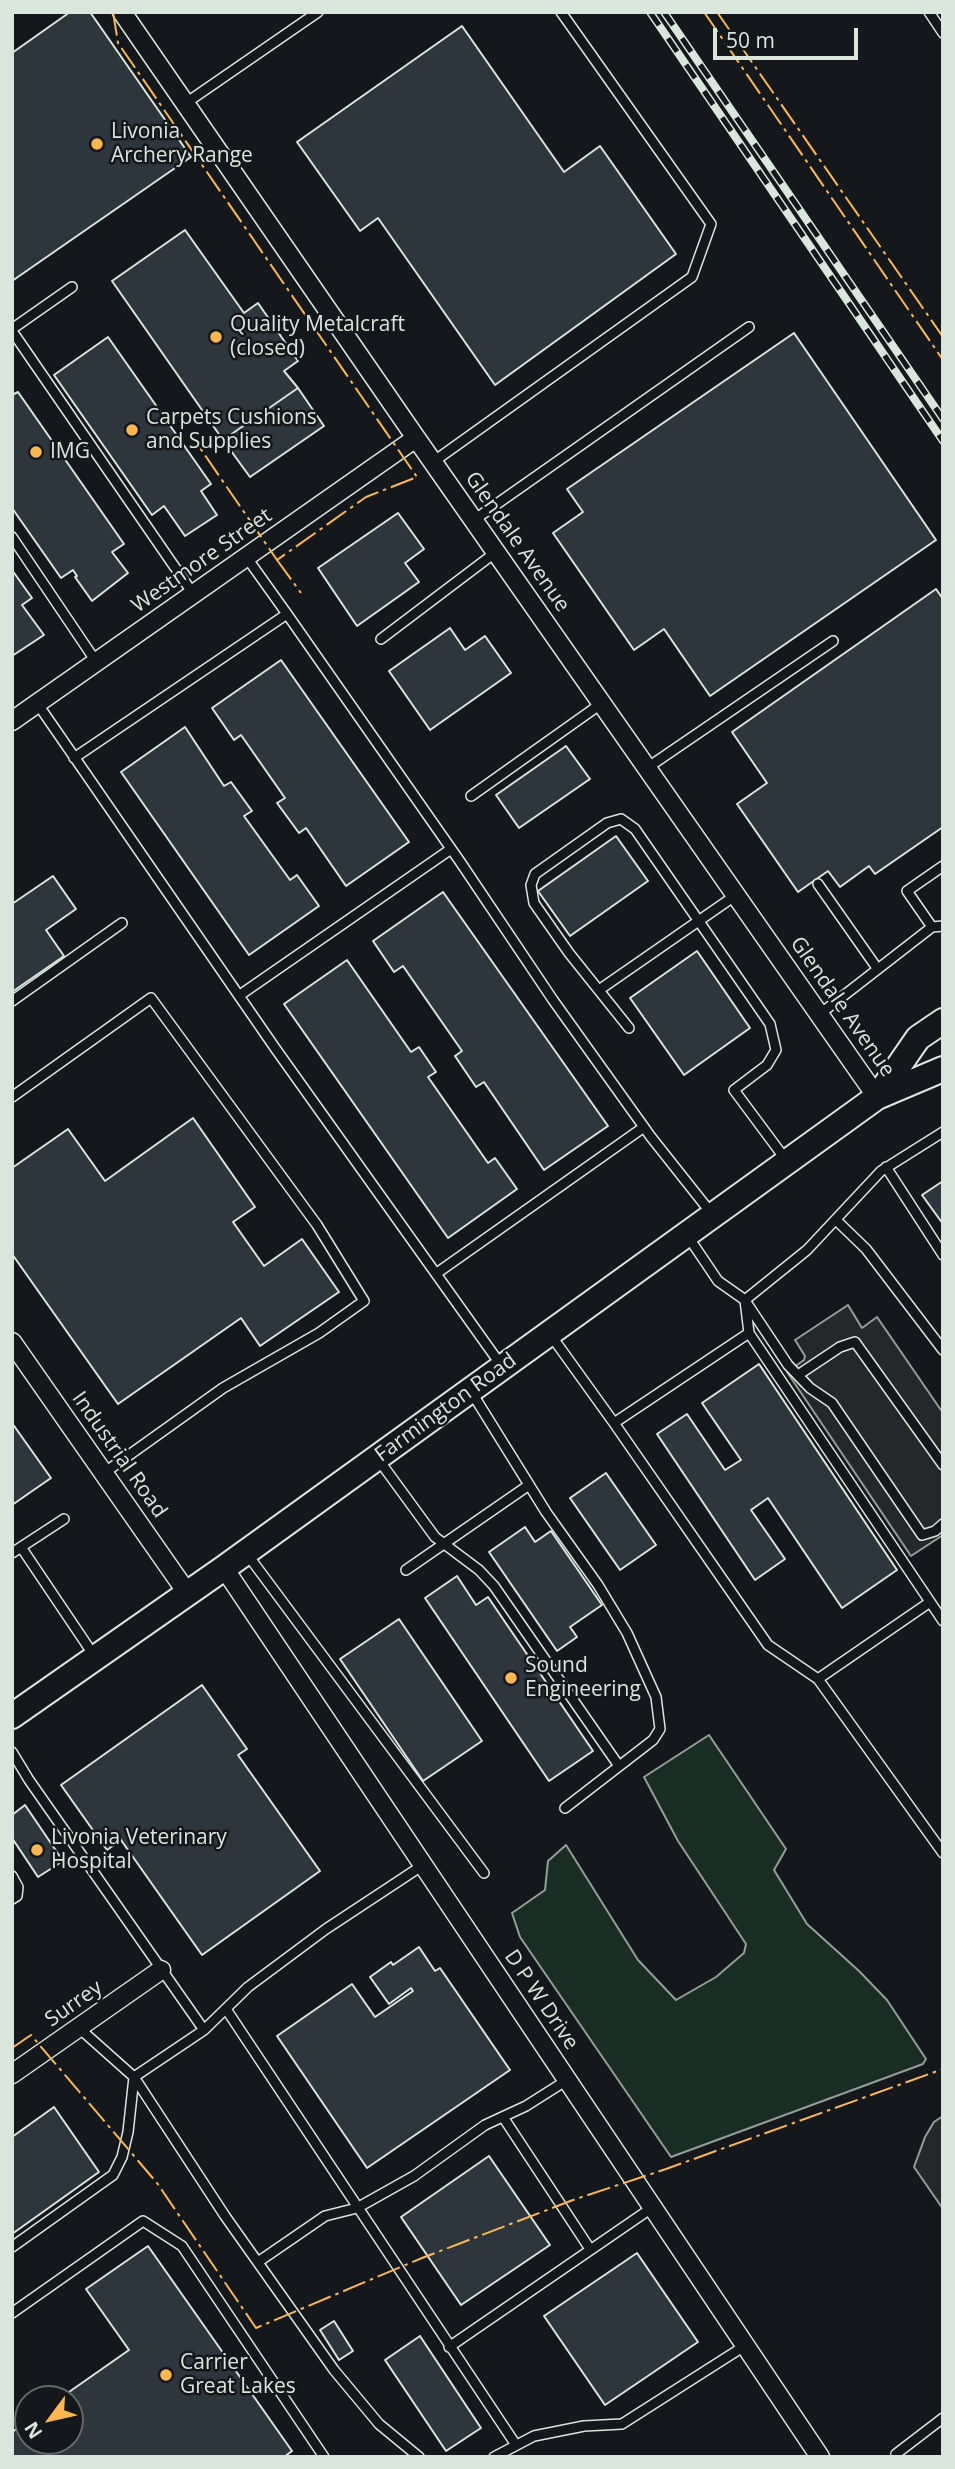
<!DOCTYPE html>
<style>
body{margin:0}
#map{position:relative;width:955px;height:2469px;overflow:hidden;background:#14181c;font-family:"Open Sans",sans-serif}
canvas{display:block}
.frame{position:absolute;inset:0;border:14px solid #d8e6dc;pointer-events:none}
.north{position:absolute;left:14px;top:2385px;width:70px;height:70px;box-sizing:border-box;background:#14181c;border:2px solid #626a69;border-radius:50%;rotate:237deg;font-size:19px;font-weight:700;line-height:28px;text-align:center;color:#d8e6dc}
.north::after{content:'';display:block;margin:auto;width:24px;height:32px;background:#ffb74d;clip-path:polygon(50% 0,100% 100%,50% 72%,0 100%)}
.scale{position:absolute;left:713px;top:28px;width:145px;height:32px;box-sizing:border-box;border:4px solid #d8e6dc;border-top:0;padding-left:9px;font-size:21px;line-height:24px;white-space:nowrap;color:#d8e6dc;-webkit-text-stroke:5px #14181c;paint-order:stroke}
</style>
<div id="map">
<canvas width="955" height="2469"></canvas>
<div class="frame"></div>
<div class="north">N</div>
<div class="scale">50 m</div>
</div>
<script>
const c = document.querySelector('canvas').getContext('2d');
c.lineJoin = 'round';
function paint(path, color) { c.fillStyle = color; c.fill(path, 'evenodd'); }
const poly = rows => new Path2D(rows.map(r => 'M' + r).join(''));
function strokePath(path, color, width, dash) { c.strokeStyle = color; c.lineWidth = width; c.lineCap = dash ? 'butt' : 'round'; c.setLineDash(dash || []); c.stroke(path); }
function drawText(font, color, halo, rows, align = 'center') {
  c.font = font + ' "Open Sans",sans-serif'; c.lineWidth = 5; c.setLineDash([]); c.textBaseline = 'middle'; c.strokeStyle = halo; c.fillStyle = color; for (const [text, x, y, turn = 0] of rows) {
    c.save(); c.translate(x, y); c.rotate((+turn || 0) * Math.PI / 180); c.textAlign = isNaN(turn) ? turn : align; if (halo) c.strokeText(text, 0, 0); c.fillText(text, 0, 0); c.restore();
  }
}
const green = poly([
 [709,1735,786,1849,774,1870,807,1924,859,1971,887,2000,926,2059,923,2064,671,2157,520,1937,512,1913,545,1890,548,1861,566,1845,638,1960,676,2000,716,1977,744,1953,746,1944,678,1841,644,1777,709,1735]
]);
paint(green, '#1a2d24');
strokePath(green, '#939e99', 2);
const parking = poly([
 [848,1305,862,1328,877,1317,943,1413,943,1535,911,1556,787,1372,804,1360,805,1356,795,1340,848,1305],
 [943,2116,943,2209,914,2167,925,2137,934,2122,943,2116]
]);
paint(parking, '#24282b');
strokePath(parking, '#939e99', 2);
const building = poly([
 [70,12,90,12,191,157,12,281,12,53,70,12],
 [462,26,564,172,600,146,676,254,495,385,378,218,360,231,297,142,462,26],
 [185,230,244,313,258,303,298,361,284,371,298,388,223,440,112,281,185,230],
 [794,333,936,540,710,696,664,629,634,650,553,533,583,512,567,489,794,333],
 [108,337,211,484,201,491,217,515,185,536,164,506,152,515,54,375,108,337],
 [298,388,324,426,250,477,223,440,298,388],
 [18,392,124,544,112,552,128,573,92,601,75,577,77,576,73,570,61,578,12,508,12,395,18,392],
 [398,513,424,549,405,563,419,582,357,626,318,568,398,513],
 [12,570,32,598,22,605,44,635,12,656,12,570],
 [936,589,943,599,943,827,875,874,869,866,840,887,828,871,798,892,737,804,767,783,732,732,936,589],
 [450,628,465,650,485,636,511,673,430,730,389,671,450,628],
 [281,660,409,842,346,886,306,828,299,833,277,803,285,798,241,735,234,740,212,708,281,660],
 [185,727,224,786,231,782,252,811,244,816,290,880,297,875,319,906,249,955,121,772,185,727],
 [566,746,590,779,519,828,496,795,566,746],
 [616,836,648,881,570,936,538,891,616,836],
 [53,876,76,909,46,930,64,956,12,992,12,904,53,876],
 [443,892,608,1126,544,1170,484,1082,476,1087,455,1056,462,1051,403,966,394,972,373,941,443,892],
 [697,951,750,1028,684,1075,630,998,697,951],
 [347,960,411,1052,419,1047,436,1072,428,1077,488,1163,495,1158,517,1189,448,1238,284,1004,347,960],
 [193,1118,255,1207,233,1222,264,1266,302,1239,339,1292,260,1346,241,1318,118,1404,12,1254,12,1168,68,1129,105,1181,193,1118],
 [943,1181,943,1224,922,1195,943,1181],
 [759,1364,897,1570,842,1608,768,1498,751,1510,785,1559,755,1580,657,1434,687,1414,725,1470,741,1460,702,1403,759,1364],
 [12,1423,51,1478,12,1505,12,1423],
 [606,1473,656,1545,620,1570,570,1498,606,1473],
 [525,1527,535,1542,551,1531,602,1605,570,1627,577,1637,557,1651,489,1552,525,1527],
 [457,1576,476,1605,488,1597,593,1751,549,1781,425,1598,457,1576],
 [399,1619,482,1741,423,1781,340,1659,399,1619],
 [202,1685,247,1749,238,1755,320,1871,202,1955,121,1840,107,1850,61,1785,202,1685],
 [25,1805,63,1861,38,1877,12,1838,12,1815,25,1805],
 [419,1947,435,1971,440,1968,510,2070,367,2168,277,2036,352,1984,375,2017,413,1991,411,1988,389,2004,370,1977,391,1962,393,1965,419,1947],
 [54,2107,99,2172,12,2234,12,2137,54,2107],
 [489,2156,550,2245,461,2305,401,2217,489,2156],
 [148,2246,292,2451,284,2457,12,2457,12,2432,28,2421,28,2441,70,2441,70,2399,59,2399,129,2350,86,2289,148,2246],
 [637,2253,698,2342,605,2405,544,2316,637,2253],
 [334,2321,353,2351,339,2360,320,2330,334,2321],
 [420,2336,481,2428,446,2451,385,2360,420,2336]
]);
paint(building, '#2c363c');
strokePath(building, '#d8e6dc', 2);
const lane = poly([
 [929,12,943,33],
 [186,103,318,12],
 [12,329,72,287],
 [12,331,194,595],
 [433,462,692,277,711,224,561,12],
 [474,520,749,327],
 [12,537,97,663],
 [287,614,461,863,553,1000,651,1137,712,1214],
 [381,639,496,552],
 [37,703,275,1048,501,1365],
 [74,758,287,614,247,558],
 [647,768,833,641],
 [471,796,602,703],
 [818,884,877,968],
 [932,927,943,926],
 [599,990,736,895],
 [240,995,451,849],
 [12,1001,122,923],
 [820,1014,932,927,907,891,943,866],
 [629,1028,569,953,534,903,531,885,535,874,607,823,621,819,635,829,770,1024,776,1050,767,1065,734,1090,786,1160],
 [12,1097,151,998,317,1225,364,1301,319,1333,223,1388,104,1473],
 [886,1167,943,1255],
 [836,1220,866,1249,943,1350],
 [687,1235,718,1281,745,1300,807,1250,881,1171,943,1132],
 [437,1273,644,1127],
 [745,1300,749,1333,943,1621],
 [746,1302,788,1365,810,1388,832,1403,922,1535,935,1531,943,1524],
 [550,1334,614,1423,768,1645,818,1679,943,1853],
 [798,1375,840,1347,855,1342,943,1465],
 [472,1393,546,1512,598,1585,627,1633,656,1697,660,1729,653,1740,565,1808],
 [614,1423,749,1333],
 [378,1459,435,1537,479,1570,494,1586,619,1766],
 [21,1547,95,1657],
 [12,1553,64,1519],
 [247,1554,484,1873],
 [406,1570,529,1485],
 [818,1679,930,1602],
 [12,1752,29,1780,204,2030],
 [12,1876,18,1887,17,1896,12,1899],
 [226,2009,516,2445],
 [79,2028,134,2077,225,2216,334,2370,379,2424,419,2457],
 [503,2117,590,2249],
 [12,2247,113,2175,122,2157,128,2132,134,2077,204,2030,248,1987,326,1929,423,1865],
 [258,2262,325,2216,357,2208,414,2176,485,2125,526,2106,567,2080],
 [12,2313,143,2221,182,2246,324,2457],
 [449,2347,653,2207],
 [494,2457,534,2436,584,2426,622,2424,746,2345],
 [898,2457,896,2454,943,2418]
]);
const street = poly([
 [122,12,416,438,877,1097],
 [12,721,416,438],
 [12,1342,188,1594],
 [224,1568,820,2457],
 [12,2074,161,1970]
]);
const secondary = poly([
 [878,1096,918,1038,943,1021],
 [12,1716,224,1568,877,1097,943,1069]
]);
strokePath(lane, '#d8e6dc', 12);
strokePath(street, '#d8e6dc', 21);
strokePath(secondary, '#d8e6dc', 28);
strokePath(lane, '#14181c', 9);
strokePath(street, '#14181c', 18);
strokePath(secondary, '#14181c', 24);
const rail = poly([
 [650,12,943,441],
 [664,12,943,419]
]);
strokePath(rail, '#d8e6dc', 8);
strokePath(rail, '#14181c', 5, [16]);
strokePath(poly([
 [113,12,118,43,417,477,366,497,277,560,200,448],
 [704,12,943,360],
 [717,12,943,337],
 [277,560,301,593],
 [12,2048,31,2035,157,2183,256,2328,422,2258,573,2200,666,2169,943,2069]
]), '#ffb74d', 2, [24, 5, 3.5, 5]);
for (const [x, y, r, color] of [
 [97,144,7,"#ffb74d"],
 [216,337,7,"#ffb74d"],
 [132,430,7,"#ffb74d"],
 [36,452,7,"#ffb74d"],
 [511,1678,7,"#ffb74d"],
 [37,1850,7,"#ffb74d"],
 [166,2375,7,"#ffb74d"]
]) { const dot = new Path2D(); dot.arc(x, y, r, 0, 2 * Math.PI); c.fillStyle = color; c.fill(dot); strokePath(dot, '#14181c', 2.5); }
drawText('21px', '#d8e6dc', '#14181c', [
 ["Livonia",111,132],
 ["Archery Range",111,156],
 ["Quality Metalcraft",230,325],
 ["(closed)",230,349],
 ["Carpets Cushions",146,418],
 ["and Supplies",146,442],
 ["IMG",50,452],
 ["Sound",525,1666],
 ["Engineering",525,1690],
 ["Livonia Veterinary",51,1838],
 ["Hospital",51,1862],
 ["Carrier",180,2363],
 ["Great Lakes",180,2387]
], 'left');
drawText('21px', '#d8e6dc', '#14181c', [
 ["Glendale Avenue",517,542,55],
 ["Westmore Street",202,561,-35],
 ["Glendale Avenue",842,1007,55],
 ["Farmington Road",446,1408,-36],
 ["Industrial Road",119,1455,55],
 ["D P W Drive",541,2000,56],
 ["Surrey",74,2004,-35]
]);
</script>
